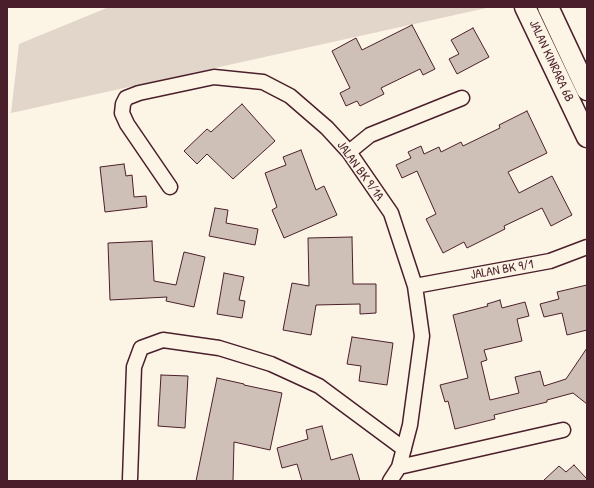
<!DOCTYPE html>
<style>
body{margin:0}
#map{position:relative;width:594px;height:488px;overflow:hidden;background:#fcf5e5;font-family:"Patrick Hand",sans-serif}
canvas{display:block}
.frame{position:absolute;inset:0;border:8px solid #4a1f2b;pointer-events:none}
</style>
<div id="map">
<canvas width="594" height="488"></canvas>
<div class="frame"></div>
</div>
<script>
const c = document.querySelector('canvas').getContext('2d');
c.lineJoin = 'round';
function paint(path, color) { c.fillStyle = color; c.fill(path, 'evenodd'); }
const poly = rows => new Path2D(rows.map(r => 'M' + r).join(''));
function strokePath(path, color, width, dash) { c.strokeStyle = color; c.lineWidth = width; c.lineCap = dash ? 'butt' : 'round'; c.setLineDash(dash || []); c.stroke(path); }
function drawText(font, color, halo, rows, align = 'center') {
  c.font = font + ' "Patrick Hand",sans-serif'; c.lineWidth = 3; c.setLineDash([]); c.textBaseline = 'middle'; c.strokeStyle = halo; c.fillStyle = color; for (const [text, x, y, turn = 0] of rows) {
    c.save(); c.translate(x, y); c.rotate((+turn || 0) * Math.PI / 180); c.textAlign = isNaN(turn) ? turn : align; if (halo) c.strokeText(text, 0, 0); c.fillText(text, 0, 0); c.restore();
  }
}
paint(poly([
 [109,7,491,7,11,113,19,44]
]), '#e2d5ca');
const building = poly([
 [412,25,435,69,423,75,420,69,381,88,384,94,360,106,357,101,346,106,340,93,350,88,332,51,356,38,362,50,412,25],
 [473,28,489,57,457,74,449,59,459,54,451,40,473,28],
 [242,104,275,141,233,179,207,154,197,164,184,151,207,129,211,132,242,104],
 [527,111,547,153,508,172,519,193,552,176,572,215,551,226,542,208,504,226,505,229,467,248,464,242,443,253,426,219,436,214,417,171,402,178,396,165,411,158,408,152,421,146,424,154,439,147,441,152,461,142,463,146,500,128,499,125,527,111],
 [301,150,316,190,324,186,337,215,284,238,272,210,277,207,265,173,286,165,283,157,301,150],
 [124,164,126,176,132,175,134,197,146,196,147,207,105,212,100,167,124,164],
 [215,208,228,210,226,223,258,229,255,245,209,236,215,208],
 [352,237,353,284,376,284,376,313,360,314,360,304,316,305,311,335,283,330,292,283,309,286,308,238,352,237],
 [152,241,154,281,176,285,184,252,205,257,194,307,166,301,167,297,110,300,108,243,152,241],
 [224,273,244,277,239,300,245,301,242,318,217,314,224,273],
 [587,285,587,330,567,335,562,313,544,317,540,304,559,299,557,292,587,285],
 [500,300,502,308,525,302,529,316,517,319,522,341,484,350,487,360,481,362,490,400,519,393,515,377,540,371,544,386,566,379,587,348,587,404,573,393,547,400,547,402,494,415,495,419,455,429,448,401,445,402,440,385,468,378,453,315,488,306,487,304,500,300],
 [352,337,393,343,387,385,359,381,361,366,347,364,352,337],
 [161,375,188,376,185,428,158,426,161,375],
 [217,378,244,384,244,385,282,393,270,450,234,442,233,481,196,481,217,378],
 [322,426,331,460,352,454,360,481,302,481,297,464,282,468,277,448,308,439,306,430,322,426],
 [574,465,587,479,587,481,543,481,559,466,566,472,574,465]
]);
paint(building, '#cfc0b7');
strokePath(building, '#4a1f2b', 1);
const street = poly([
 [349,152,370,135,462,98],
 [170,187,127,124,122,113,123,104,126,98,139,93,214,77,263,82,290,96,327,128,349,152,391,213,415,286,422,336,410,425,399,467,390,481],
 [415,286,550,261,587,247],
 [399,467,563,430],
 [130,479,134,367,141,348,163,340,219,348,271,364,319,386,404,449]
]);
const secondary = poly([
 [525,7,587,137],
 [548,7,587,90]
]);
strokePath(street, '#4a1f2b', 17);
strokePath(secondary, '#4a1f2b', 23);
strokePath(street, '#fcf5e5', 14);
strokePath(secondary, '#fcf5e5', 20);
drawText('13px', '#4a1f2b', '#fcf5e5', [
 ["JALAN KINRARA 6B",551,61,65],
 ["JALAN BK 9/1A",360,171,54],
 ["JALAN BK 9/1",502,270,-10]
]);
</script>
